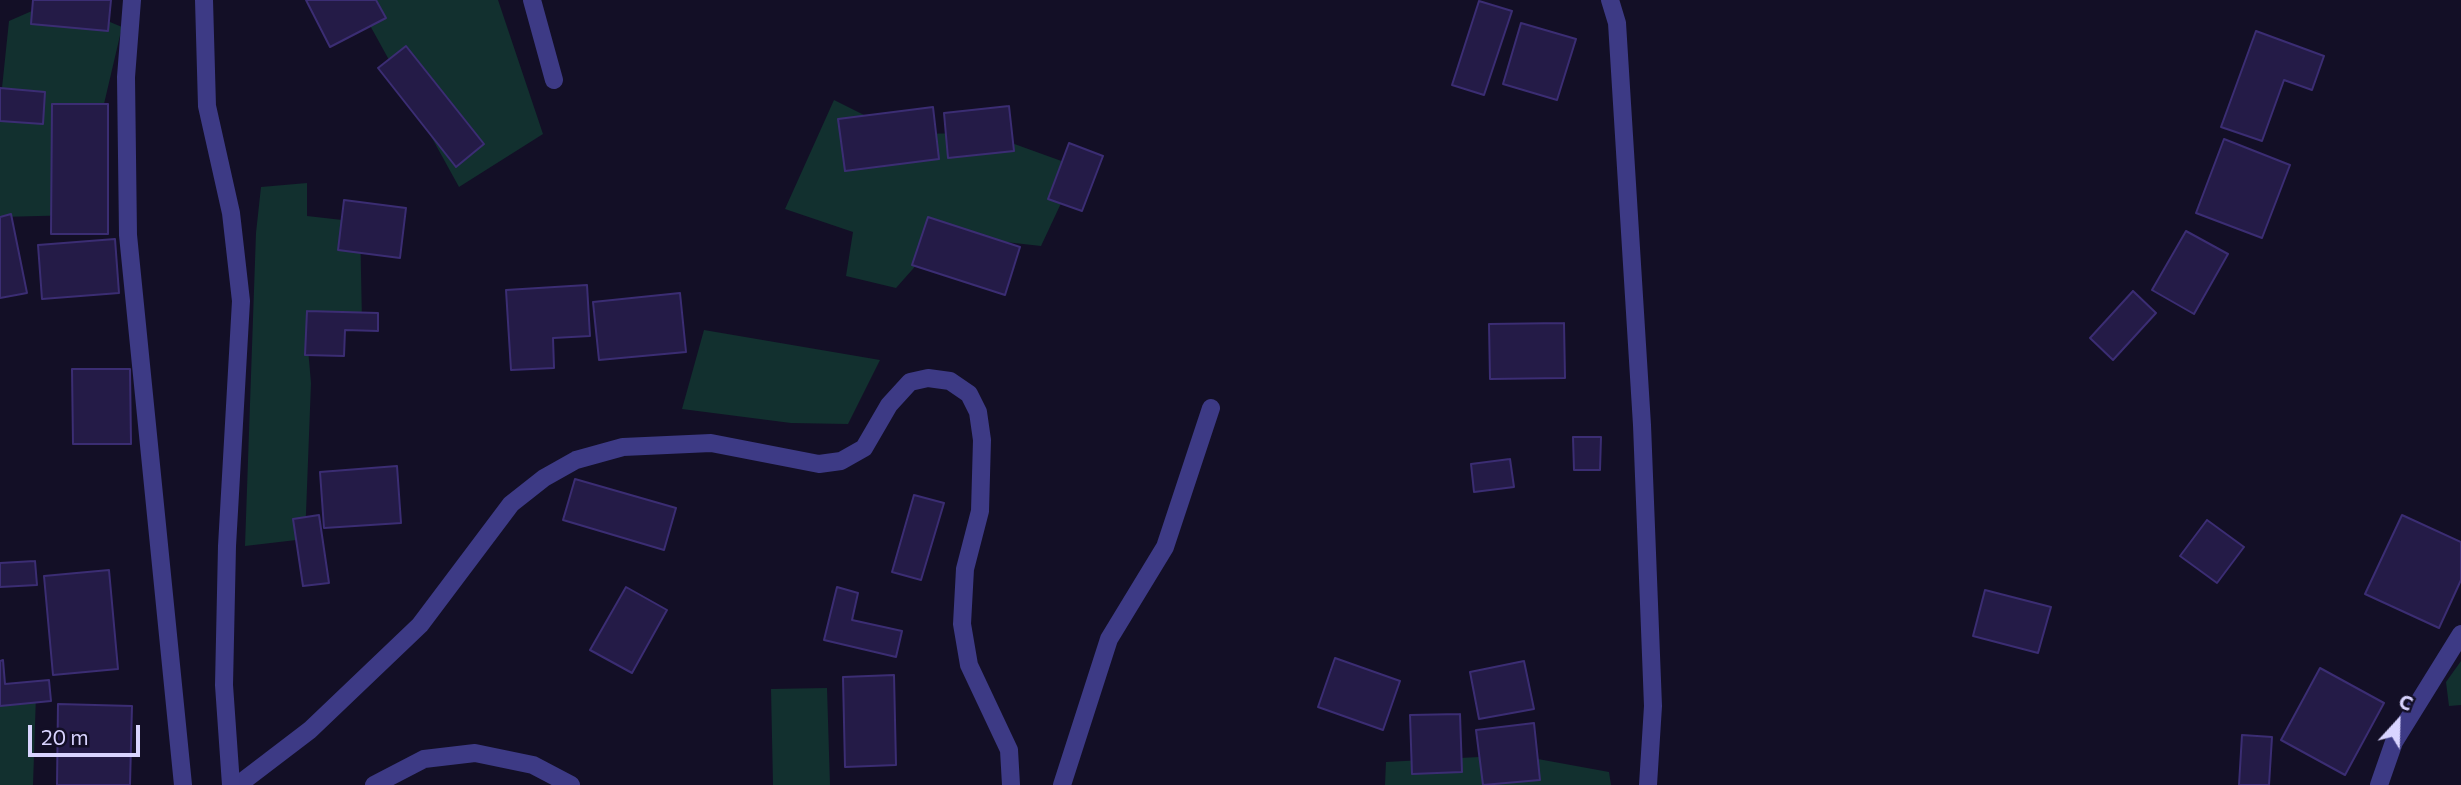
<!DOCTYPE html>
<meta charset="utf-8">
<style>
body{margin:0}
#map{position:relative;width:2461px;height:785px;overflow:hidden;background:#130f26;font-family:Commissioner,sans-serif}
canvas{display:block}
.north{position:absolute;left:2363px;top:687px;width:70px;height:70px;-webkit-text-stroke:5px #130f26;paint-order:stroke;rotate:22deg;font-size:19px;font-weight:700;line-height:28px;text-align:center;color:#d9d4ff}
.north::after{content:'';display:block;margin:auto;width:24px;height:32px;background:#d9d4ff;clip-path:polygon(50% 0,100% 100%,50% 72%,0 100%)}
.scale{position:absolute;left:28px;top:725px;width:112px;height:32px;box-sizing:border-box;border:4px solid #d9d4ff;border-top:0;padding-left:9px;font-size:21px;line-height:24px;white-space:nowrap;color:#d9d4ff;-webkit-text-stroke:5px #130f26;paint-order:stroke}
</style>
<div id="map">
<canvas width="2461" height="785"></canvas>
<div class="north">С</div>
<div class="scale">20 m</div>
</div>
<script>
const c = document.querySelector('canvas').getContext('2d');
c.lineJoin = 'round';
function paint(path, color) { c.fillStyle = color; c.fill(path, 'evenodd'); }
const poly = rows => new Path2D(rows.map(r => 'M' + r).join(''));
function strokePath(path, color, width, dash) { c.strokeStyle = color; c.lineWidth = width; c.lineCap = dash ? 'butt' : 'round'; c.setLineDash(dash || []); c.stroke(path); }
paint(poly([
 [57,0,122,27,78,215,0,217,0,107,9,21],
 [356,0,498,0,543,134,459,187],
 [834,100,902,134,984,133,1078,167,1041,246,943,235,896,288,846,276,853,232,785,209],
 [307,183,307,216,360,222,362,322,306,326,311,383,305,539,245,546,256,233,261,187],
 [704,330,880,360,848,424,791,423,682,409],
 [2461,661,2461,705,2449,706,2446,682],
 [827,688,830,785,773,785,771,689],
 [0,692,36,695,33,785,0,785],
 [1516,755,1609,772,1611,785,1385,785,1386,762]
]), '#12302f');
const building = poly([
 [33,0,111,0,108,31,31,24,33,0],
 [306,0,376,0,386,18,330,47,306,0],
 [1479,1,1512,11,1484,95,1452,85,1479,1],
 [1521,23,1576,39,1557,100,1503,84,1521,23],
 [2256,31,2324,56,2312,90,2284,80,2262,141,2221,127,2256,31],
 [406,46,484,144,456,167,378,68,406,46],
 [0,88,45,92,43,124,0,121,0,88],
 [52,104,108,104,108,234,51,234,52,104],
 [1009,106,1014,151,948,158,944,113,1009,106],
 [933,107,939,159,845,171,838,119,933,107],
 [2224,139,2290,165,2262,238,2196,213,2224,139],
 [1069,143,1103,156,1082,211,1048,199,1069,143],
 [344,200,406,208,400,258,338,250,344,200],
 [11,214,27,293,0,298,0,217,11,214],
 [928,217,1020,247,1005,295,912,265,928,217],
 [2186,231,2228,254,2194,314,2152,290,2186,231],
 [115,239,119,293,42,299,38,245,115,239],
 [587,285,590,336,553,338,554,368,511,370,506,290,587,285],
 [2133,291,2156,313,2113,360,2090,338,2133,291],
 [680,293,686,352,599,360,593,302,680,293],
 [307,311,378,313,378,331,345,330,344,356,305,355,307,311],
 [1564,323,1565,378,1490,379,1489,324,1564,323],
 [72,369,130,369,131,444,73,444,72,369],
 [1573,437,1601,437,1600,470,1574,470,1573,437],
 [1510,459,1514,487,1474,492,1471,464,1510,459],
 [397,466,401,523,324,528,320,472,397,466],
 [575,479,676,508,664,550,563,520,575,479],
 [914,495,944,503,921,580,892,572,914,495],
 [319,515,329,583,303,586,293,519,319,515],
 [2402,515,2461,542,2461,580,2439,628,2365,594,2402,515],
 [2207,520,2244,547,2217,583,2180,556,2207,520],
 [35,561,37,585,0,587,0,563,35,561],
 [109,570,118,669,53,675,44,576,109,570],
 [626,587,667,610,632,673,590,650,626,587],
 [837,587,858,593,852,620,902,631,896,657,824,640,837,587],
 [1985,590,2051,607,2038,653,1973,636,1985,590],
 [1335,658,1400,681,1383,730,1318,707,1335,658],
 [3,660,5,684,49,680,51,701,0,706,0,661,3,660],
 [1524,661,1534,709,1479,719,1470,672,1524,661],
 [2320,668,2384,703,2345,775,2281,740,2320,668],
 [894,675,896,765,845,767,843,677,894,675],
 [58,704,132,706,130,785,57,785,58,704],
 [1460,714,1462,772,1412,774,1410,715,1460,714],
 [1534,723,1540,780,1483,785,1476,730,1534,723],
 [2242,735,2272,737,2269,785,2239,785,2242,735]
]);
paint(building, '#241b47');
strokePath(building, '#3b2d73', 2);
strokePath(poly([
 [532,0,554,80],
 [1610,0,1617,23,1642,425,1653,706,1648,785],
 [238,785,310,730,420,625,511,504,544,478,576,460,623,447,711,443,819,464,841,461,864,448,889,405,910,382,928,378,950,381,969,394,978,412,982,440,980,511,965,569,962,624,969,665,1009,750,1011,785],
 [2379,785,2394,742,2461,634]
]), '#3d3a85', 18);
strokePath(poly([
 [132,0,126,77,128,235,183,785],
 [204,0,207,106,231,213,241,301,227,546,224,685,231,785],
 [374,785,424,759,475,753,533,765,571,785],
 [1062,785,1109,639,1165,547,1211,408]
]), '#3d3a85', 18);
</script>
